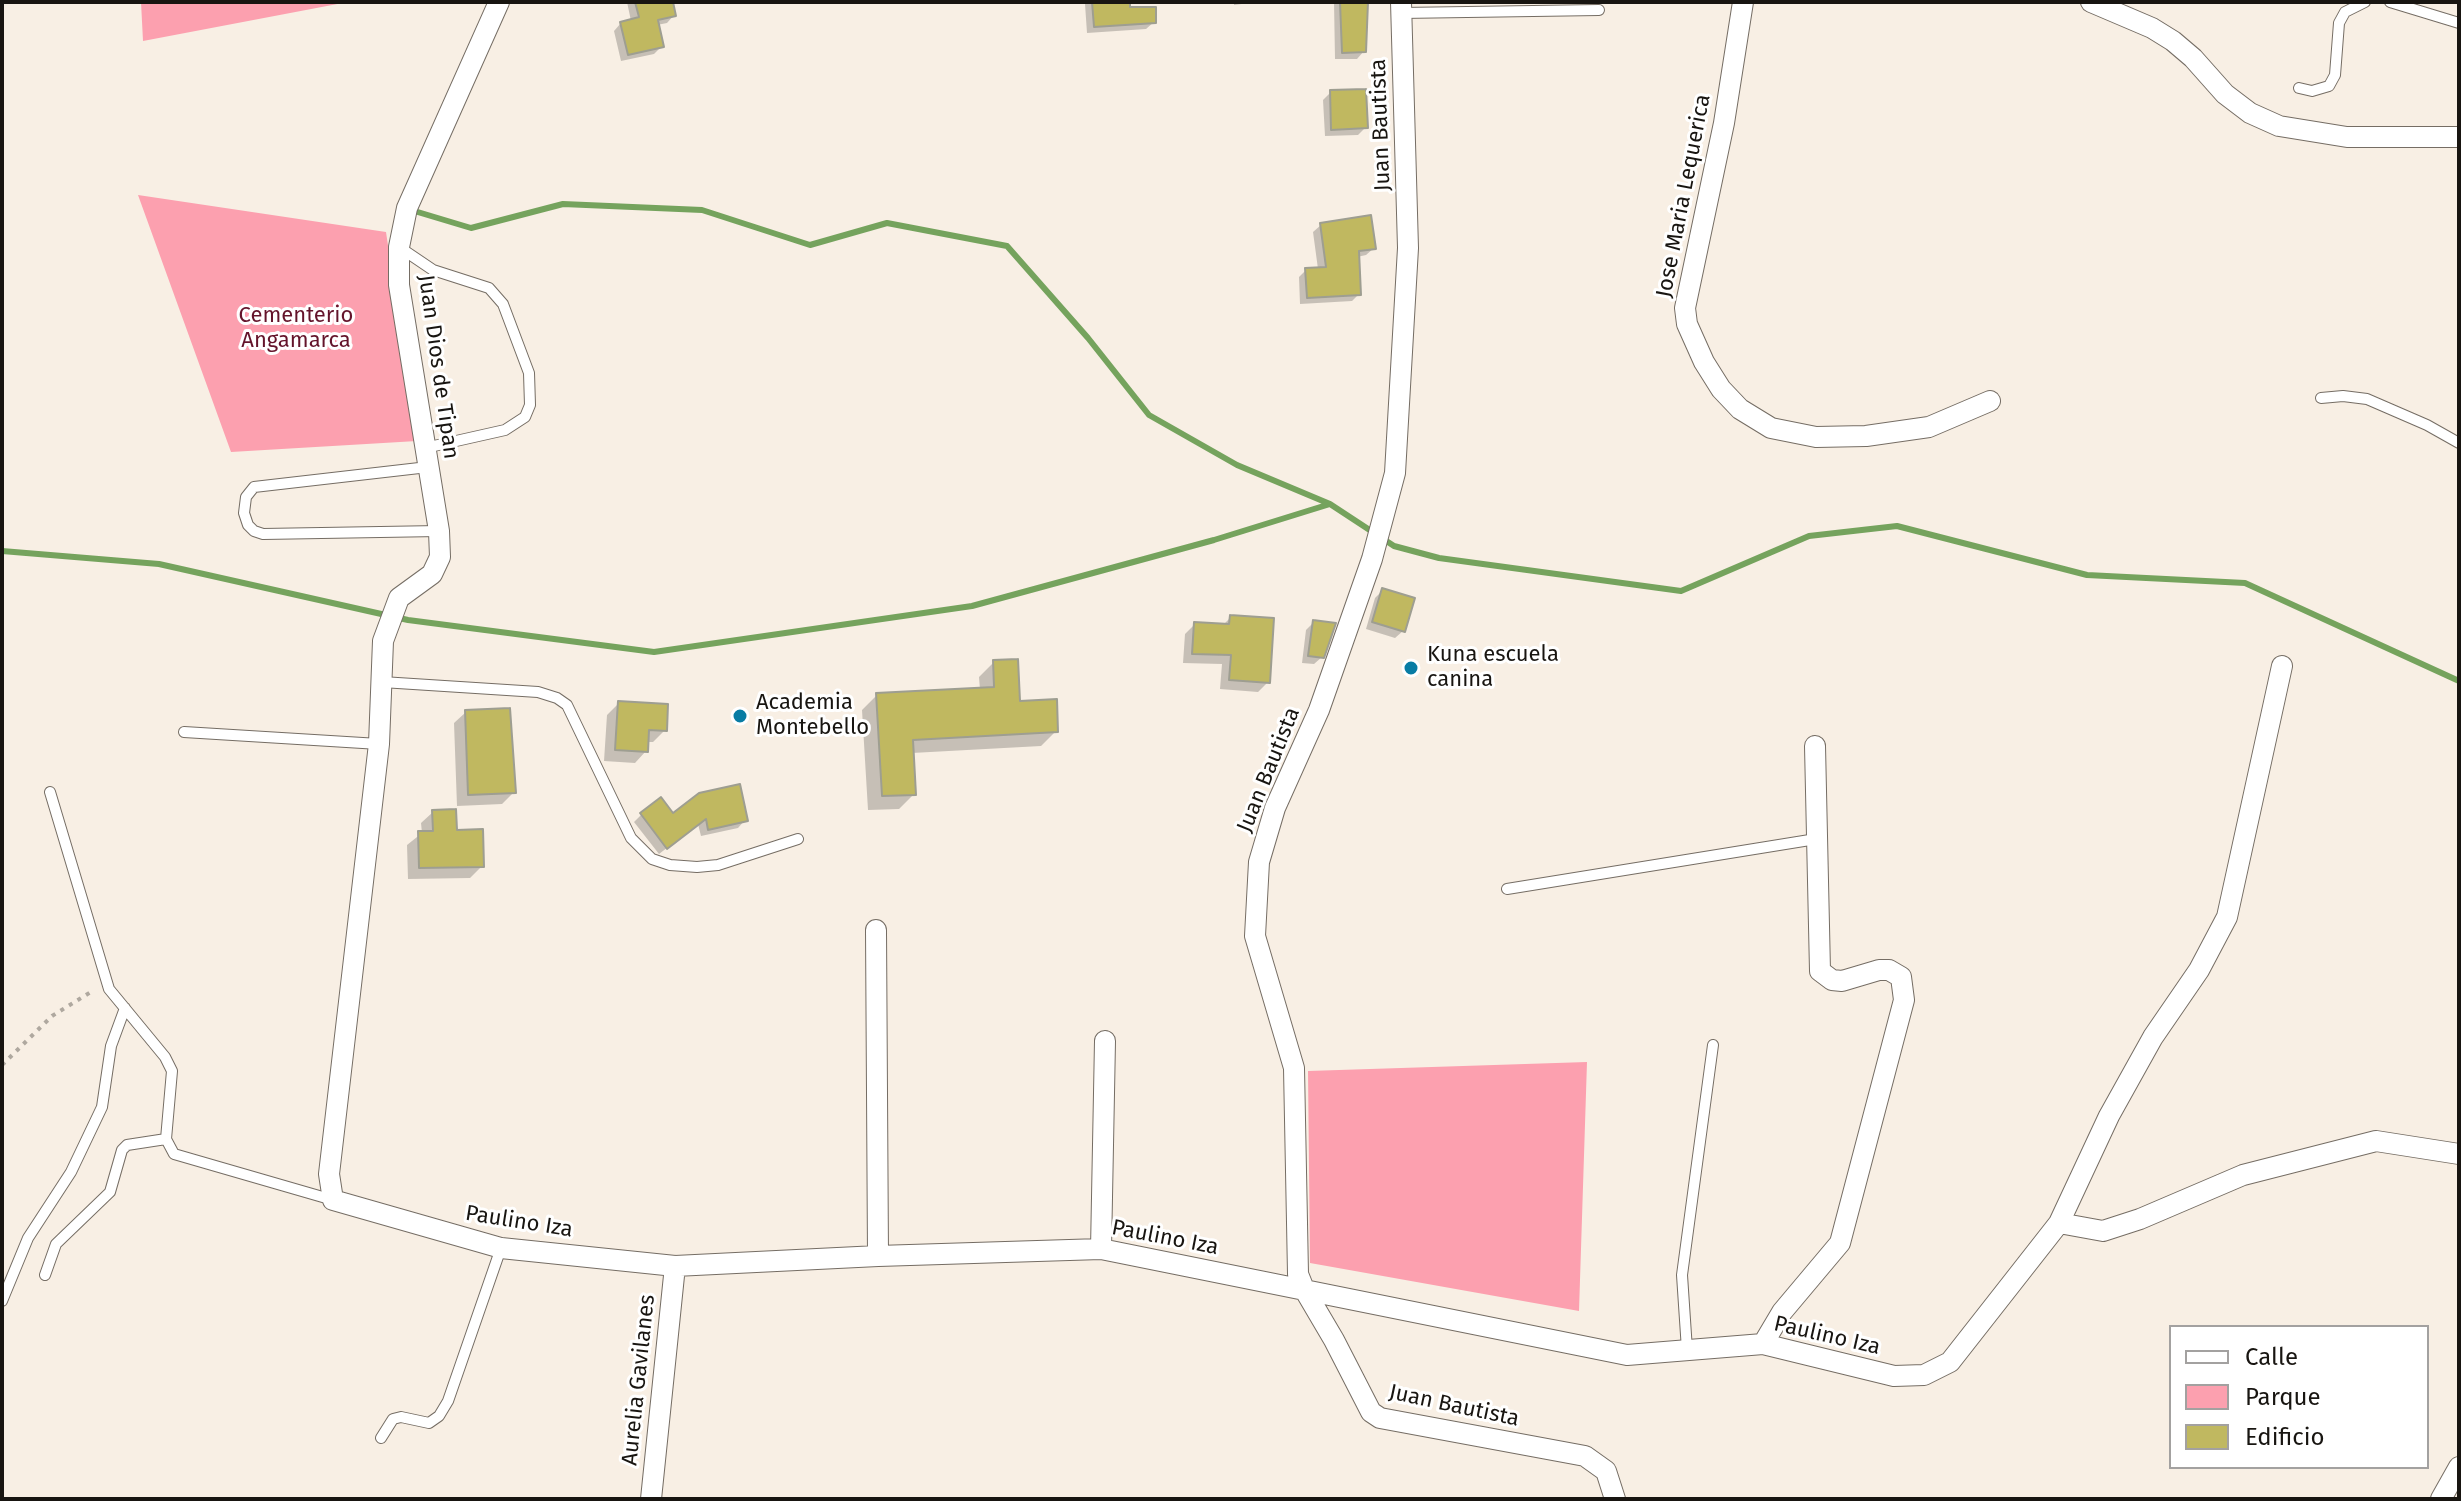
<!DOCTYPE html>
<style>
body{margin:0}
#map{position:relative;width:2461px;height:1501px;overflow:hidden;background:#f8efe4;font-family:"Fira Sans",sans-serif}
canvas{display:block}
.frame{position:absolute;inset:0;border:4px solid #181511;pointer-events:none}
.legend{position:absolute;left:2169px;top:1325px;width:260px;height:144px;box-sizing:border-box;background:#fff;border:2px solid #a3a1a0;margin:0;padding:10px 14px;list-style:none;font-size:24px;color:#181511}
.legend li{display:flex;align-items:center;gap:16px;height:40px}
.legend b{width:40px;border:2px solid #a3a1a0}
</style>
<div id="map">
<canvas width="2461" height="1501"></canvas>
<div class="frame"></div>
<ul class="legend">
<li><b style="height:10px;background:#fff"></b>Calle</li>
<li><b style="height:22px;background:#fca0af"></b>Parque</li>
<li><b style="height:22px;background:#c0b860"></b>Edificio</li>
</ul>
</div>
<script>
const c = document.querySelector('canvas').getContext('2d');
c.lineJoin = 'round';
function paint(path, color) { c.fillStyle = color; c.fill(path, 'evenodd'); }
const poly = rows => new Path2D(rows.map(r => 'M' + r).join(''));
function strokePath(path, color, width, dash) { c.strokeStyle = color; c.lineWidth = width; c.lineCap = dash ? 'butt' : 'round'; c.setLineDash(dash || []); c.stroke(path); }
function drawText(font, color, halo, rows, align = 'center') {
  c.font = font + ' "Fira Sans",sans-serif'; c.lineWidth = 6; c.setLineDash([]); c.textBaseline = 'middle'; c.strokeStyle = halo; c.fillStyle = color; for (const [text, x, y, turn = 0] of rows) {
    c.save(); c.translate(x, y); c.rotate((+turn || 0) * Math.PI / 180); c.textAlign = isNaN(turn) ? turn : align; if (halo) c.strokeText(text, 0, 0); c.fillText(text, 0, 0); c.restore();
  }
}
paint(poly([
 [141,2,348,2,143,41],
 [138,195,386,232,417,441,231,452],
 [1587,1062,1579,1311,1310,1263,1308,1071]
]), '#fca0af');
paint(poly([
 [627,2,671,2,674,15,667,23,657,25,662,46,654,54,621,61,614,31,621,23,631,21],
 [1087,2,1128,2,1128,9,1154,22,1146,29,1087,33,1085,4],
 [1234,2,1257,2,1234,5],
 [1334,2,1365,2,1364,51,1357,59,1335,59],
 [1331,92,1366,127,1358,135,1325,136,1323,100],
 [1321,225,1374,248,1366,255,1357,257,1359,294,1352,301,1300,304,1299,277,1306,270,1318,269,1313,232],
 [1383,590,1403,631,1395,638,1366,629,1375,598],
 [1231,617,1268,682,1258,692,1220,689,1222,664,1183,663,1185,634,1195,624,1222,626],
 [1314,622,1322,657,1314,664,1302,663,1306,630],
 [994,662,1018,703,1056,731,1041,746,912,753,914,794,899,809,868,810,862,710,877,695,980,690,979,677],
 [619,703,665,730,653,742,647,742,646,751,635,763,604,761,607,715],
 [466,712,514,792,502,804,457,806,454,723],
 [433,812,455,832,482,866,470,878,408,879,407,845,422,833,421,823],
 [641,815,673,815,745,820,738,828,701,836,698,824,659,854,634,822]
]), '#0003');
strokePath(poly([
 [411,210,471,228,563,204,702,210,810,245,887,223,1007,246,1088,338,1149,415,1237,465,1330,504],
 [2,551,159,564,408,620,654,652,972,606,1214,540,1330,504,1394,546,1439,558,1681,591,1809,536,1897,526,2087,575,2245,583,2459,681]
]), '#75a35d', 6);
const building = poly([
 [635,2,673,2,676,16,658,20,664,47,628,55,620,22,639,17,635,2],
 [1092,2,1130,2,1130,7,1156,7,1156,23,1094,27,1092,2],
 [1340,2,1368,2,1366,52,1342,53,1340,2],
 [1366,89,1368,128,1331,130,1330,90,1366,89],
 [1371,215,1376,249,1359,251,1361,295,1307,298,1305,268,1326,267,1320,223,1371,215],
 [1382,588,1415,598,1405,632,1372,622,1382,588],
 [1230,615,1274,618,1270,683,1229,680,1231,655,1192,654,1194,622,1229,624,1230,615],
 [1313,620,1336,623,1324,658,1308,656,1313,620],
 [1018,659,1020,701,1057,699,1058,732,913,740,916,795,882,796,876,693,994,687,993,660,1018,659],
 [618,701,668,704,667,731,649,730,648,752,615,750,618,701],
 [510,708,516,793,468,795,465,710,510,708],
 [740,784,748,821,708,830,706,819,667,849,640,813,661,797,673,813,699,793,740,784],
 [456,809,457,830,483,829,484,867,419,868,418,831,433,831,432,810,456,809]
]);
paint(building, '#c0b860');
strokePath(building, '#9e9e91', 2);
const service = poly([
 [2390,2,2459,23],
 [1401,13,1599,10],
 [2299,88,2312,91,2329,86,2335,75,2339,23,2345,12,2365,2],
 [399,247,433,270,489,288,503,304,529,373,530,405,525,417,505,430,425,448],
 [2321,398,2343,396,2367,399,2427,425,2459,443],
 [428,467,254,487,246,497,244,513,248,525,254,531,263,534,439,531],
 [382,682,538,692,557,698,567,705,631,838,652,859,670,865,697,867,718,865,798,839],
 [184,732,379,744],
 [50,792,109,989,165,1057,172,1071,166,1139,174,1154,333,1200],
 [1507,889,1816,839],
 [45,1275,56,1244,110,1192,122,1150,127,1145,166,1139],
 [2,1301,28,1238,71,1172,102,1107,111,1046,125,1008],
 [1687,1350,1682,1275,1713,1045],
 [381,1438,393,1419,401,1417,429,1423,439,1416,448,1401,501,1248]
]);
const minor = poly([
 [499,2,407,208,399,247,399,285,439,531,440,557,432,574,399,598,383,641,379,744,329,1174,333,1200,501,1248,675,1266,878,1256,1101,1249,1627,1355,1763,1344,1894,1376,1924,1375,1950,1362,2059,1223,2103,1231,2140,1219,2243,1175,2376,1141,2459,1154],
 [1401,2,1408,248,1395,473,1372,559,1319,710,1275,808,1259,862,1255,936,1294,1068,1298,1274,1304,1289,1334,1340,1371,1412,1380,1418,1585,1456,1606,1471,1615,1499],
 [1743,2,1724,123,1685,308,1687,324,1704,362,1721,389,1740,409,1771,428,1816,437,1866,436,1929,427,1990,401],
 [2091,2,2152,28,2173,41,2193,58,2225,94,2250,113,2279,126,2347,137,2459,137],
 [876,930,878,1256],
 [2059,1223,2109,1116,2153,1037,2199,970,2227,917,2282,666],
 [1101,1249,1105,1041],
 [1763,1344,1782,1312,1840,1243,1904,1000,1901,977,1889,970,1879,970,1842,981,1832,980,1820,971,1815,746],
 [651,1499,675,1266],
 [2441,1499,2459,1467]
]);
strokePath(service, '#756d64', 12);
strokePath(minor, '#756d64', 22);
strokePath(poly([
 [2,1065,52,1016,94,990]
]), '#afa89f', 4, [4, 6]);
strokePath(service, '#fff', 10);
strokePath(minor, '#fff', 20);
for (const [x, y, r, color] of [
 [1411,668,8,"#087ca4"],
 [740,716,8,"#087ca4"]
]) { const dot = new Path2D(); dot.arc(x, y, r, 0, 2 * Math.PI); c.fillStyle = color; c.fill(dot); strokePath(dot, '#fff', 3); }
drawText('22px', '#181511', '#fff', [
 ["Juan Bautista",1381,125,-92],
 ["Jose Maria Lequerica",1684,196,-79],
 ["Juan Dios de Tipan",438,367,82],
 ["Juan Bautista",1269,770,-68],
 ["Paulino Iza",519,1222,9],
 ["Paulino Iza",1165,1238,11],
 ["Paulino Iza",1827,1336,13],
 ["Aurelia Gavilanes",639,1380,-84],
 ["Juan Bautista",1454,1406,12]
]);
drawText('22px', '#64142b', '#fff', [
 ["Cementerio",296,316],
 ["Angamarca",296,341]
]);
drawText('22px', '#181511', '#fff', [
 ["Kuna escuela",1427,655],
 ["canina",1427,680],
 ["Academia",756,703],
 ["Montebello",756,728]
], 'left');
</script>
